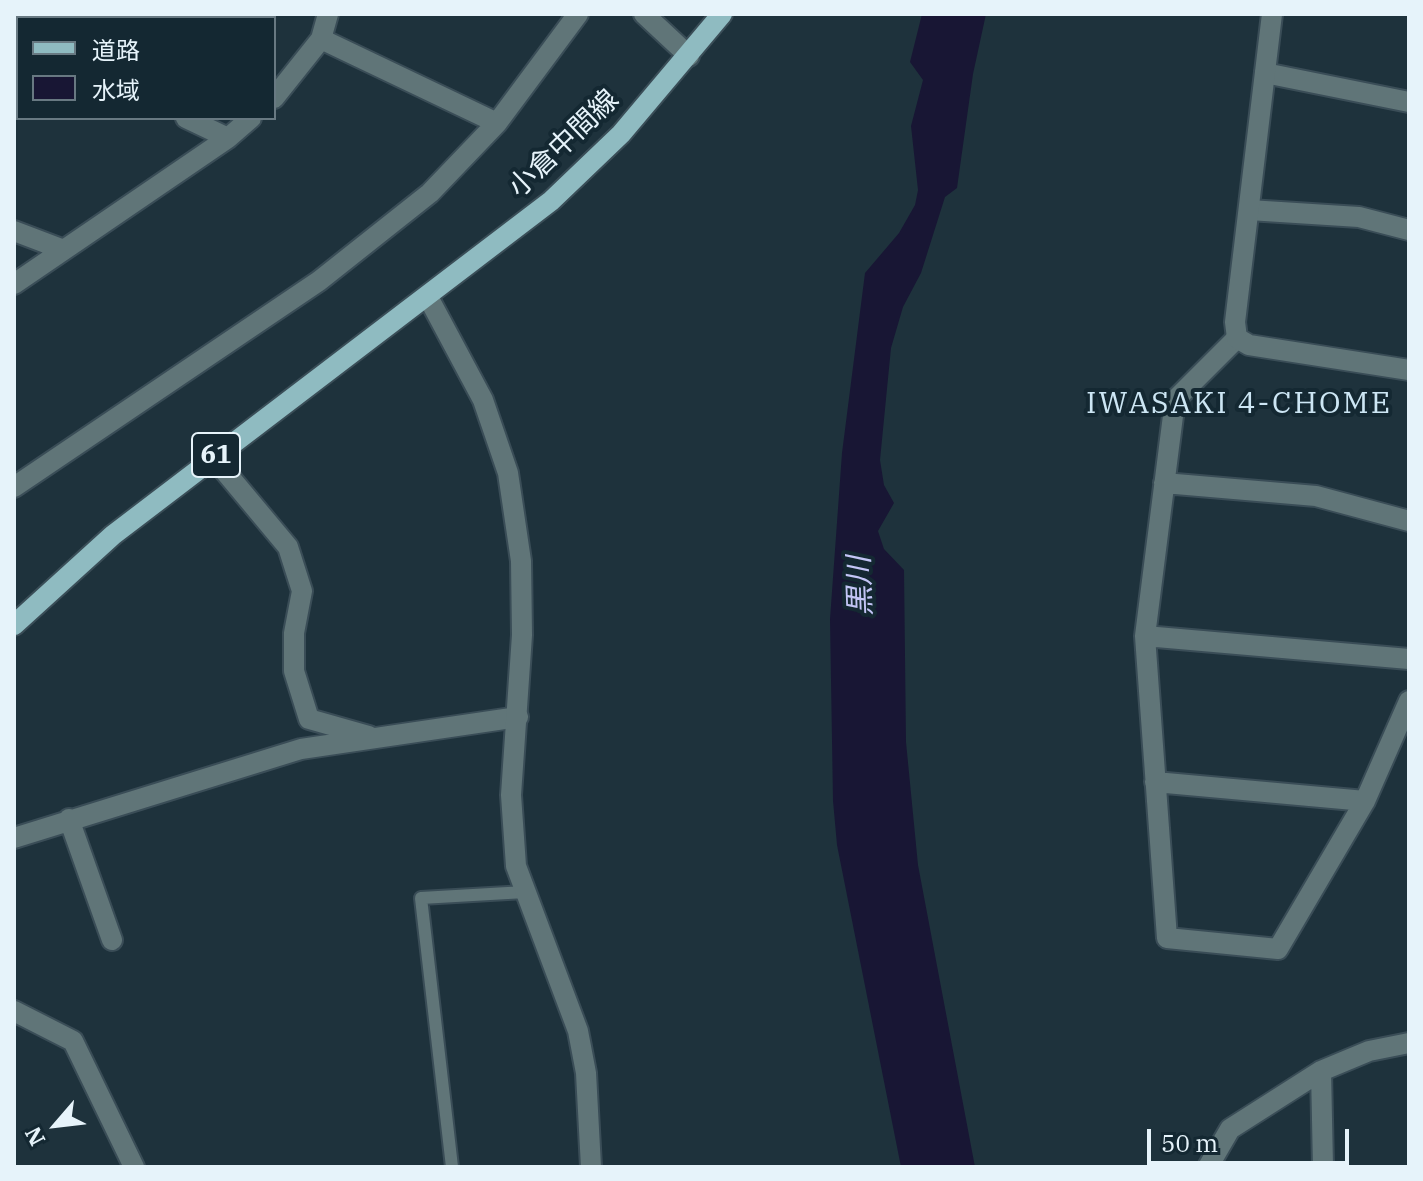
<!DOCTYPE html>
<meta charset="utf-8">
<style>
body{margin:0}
#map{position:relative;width:1423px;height:1181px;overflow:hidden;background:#1e323c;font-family:"IBM Plex Serif","Noto Sans JP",serif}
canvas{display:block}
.frame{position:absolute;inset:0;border:16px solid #e6f3fa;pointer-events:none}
.legend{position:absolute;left:16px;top:16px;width:260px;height:104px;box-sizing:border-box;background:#142832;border:2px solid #687982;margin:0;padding:10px 14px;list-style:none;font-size:24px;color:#e6f3fa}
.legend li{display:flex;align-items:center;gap:16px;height:40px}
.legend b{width:40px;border:2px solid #687982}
.north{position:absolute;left:16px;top:1085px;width:80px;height:80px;-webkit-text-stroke:6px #142832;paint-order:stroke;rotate:242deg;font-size:22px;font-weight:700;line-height:32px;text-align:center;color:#e6f3fa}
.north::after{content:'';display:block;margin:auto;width:28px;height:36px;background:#e6f3fa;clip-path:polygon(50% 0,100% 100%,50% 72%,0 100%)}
.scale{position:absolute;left:1147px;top:1129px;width:202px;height:36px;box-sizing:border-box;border:4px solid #e6f3fa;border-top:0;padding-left:10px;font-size:24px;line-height:28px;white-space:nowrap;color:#e6f3fa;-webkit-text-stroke:6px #142832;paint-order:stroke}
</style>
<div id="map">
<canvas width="1423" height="1181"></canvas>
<div class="frame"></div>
<ul class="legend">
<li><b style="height:10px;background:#8fbbc1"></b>道路</li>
<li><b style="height:22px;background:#181634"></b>水域</li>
</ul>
<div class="north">N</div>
<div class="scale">50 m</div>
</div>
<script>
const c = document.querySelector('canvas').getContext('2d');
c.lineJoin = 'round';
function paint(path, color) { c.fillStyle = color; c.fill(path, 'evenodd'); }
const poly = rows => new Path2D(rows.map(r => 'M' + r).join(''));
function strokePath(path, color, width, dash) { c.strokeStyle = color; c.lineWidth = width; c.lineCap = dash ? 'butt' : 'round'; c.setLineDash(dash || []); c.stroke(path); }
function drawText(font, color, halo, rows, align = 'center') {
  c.font = font + ' "IBM Plex Serif","Noto Sans JP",serif'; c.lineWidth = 8; c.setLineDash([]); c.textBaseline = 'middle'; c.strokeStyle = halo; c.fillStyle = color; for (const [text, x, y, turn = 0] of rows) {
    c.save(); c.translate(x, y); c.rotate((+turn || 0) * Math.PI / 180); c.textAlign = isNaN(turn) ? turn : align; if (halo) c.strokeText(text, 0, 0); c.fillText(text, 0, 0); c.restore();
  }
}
paint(poly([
 [922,14,986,14,973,74,957,188,945,197,921,273,903,307,891,348,880,460,884,485,894,503,878,531,884,549,904,570,906,742,918,865,975,1167,901,1167,837,845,833,801,830,619,842,453,865,273,899,233,915,205,918,190,911,126,923,80,910,62]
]), '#181634');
const service = poly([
 [452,1167,421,898,525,892]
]);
const minor = poly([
 [644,14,689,56],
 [321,39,497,123],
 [14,62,18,63],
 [1265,73,1409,102],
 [274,98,321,39,328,14],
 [186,118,228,138],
 [1249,210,1359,217,1409,230],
 [14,231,64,250],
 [14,284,228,138,251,118],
 [1237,338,1175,400,1145,636,1167,938,1278,949,1365,801,1409,701],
 [213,457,288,547,302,591,294,633,294,671,309,719,369,736],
 [1164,483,1316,496,1409,521],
 [14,487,319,281,430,193,497,123,578,14],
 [1145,636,1409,659],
 [1155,782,1365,801],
 [69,819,112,940],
 [14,838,301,749,518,717],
 [14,1011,73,1041,134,1167],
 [1321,1071,1323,1167],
 [1208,1167,1230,1129,1321,1071,1369,1051,1409,1043]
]);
const tertiary = poly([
 [1272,14,1235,322,1237,338,1249,345,1409,370],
 [428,297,483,400,508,473,521,561,522,635,511,795,516,866,578,1031,586,1073,591,1167]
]);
const primary = poly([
 [14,625,113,535,551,201,621,134,722,14]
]);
strokePath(service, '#3a4d57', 16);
strokePath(minor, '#3a4d57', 24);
strokePath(tertiary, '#3a4d57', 24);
strokePath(primary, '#3a4d57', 24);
strokePath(service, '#607578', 12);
strokePath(minor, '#607578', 20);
strokePath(tertiary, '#607578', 20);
strokePath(primary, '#8fbbc1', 20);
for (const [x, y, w] of [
 [216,455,48]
]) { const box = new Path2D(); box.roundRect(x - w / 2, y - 22, w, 44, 6); c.fillStyle = '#142832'; c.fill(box); strokePath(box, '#e6f3fa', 2); }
drawText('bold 26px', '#e6f3fa', null, [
 ["61",216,455]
]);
drawText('28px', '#e6f3fa', '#142832', [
 ["小倉中間線",564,144,-44]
]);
c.letterSpacing = '2px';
drawText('30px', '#cde6f4', '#142832', [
 ["IWASAKI 4-CHOME",1239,404]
]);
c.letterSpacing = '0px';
drawText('italic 30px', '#c3c5f6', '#142832', [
 ["黒川",861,586,-92]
]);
</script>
